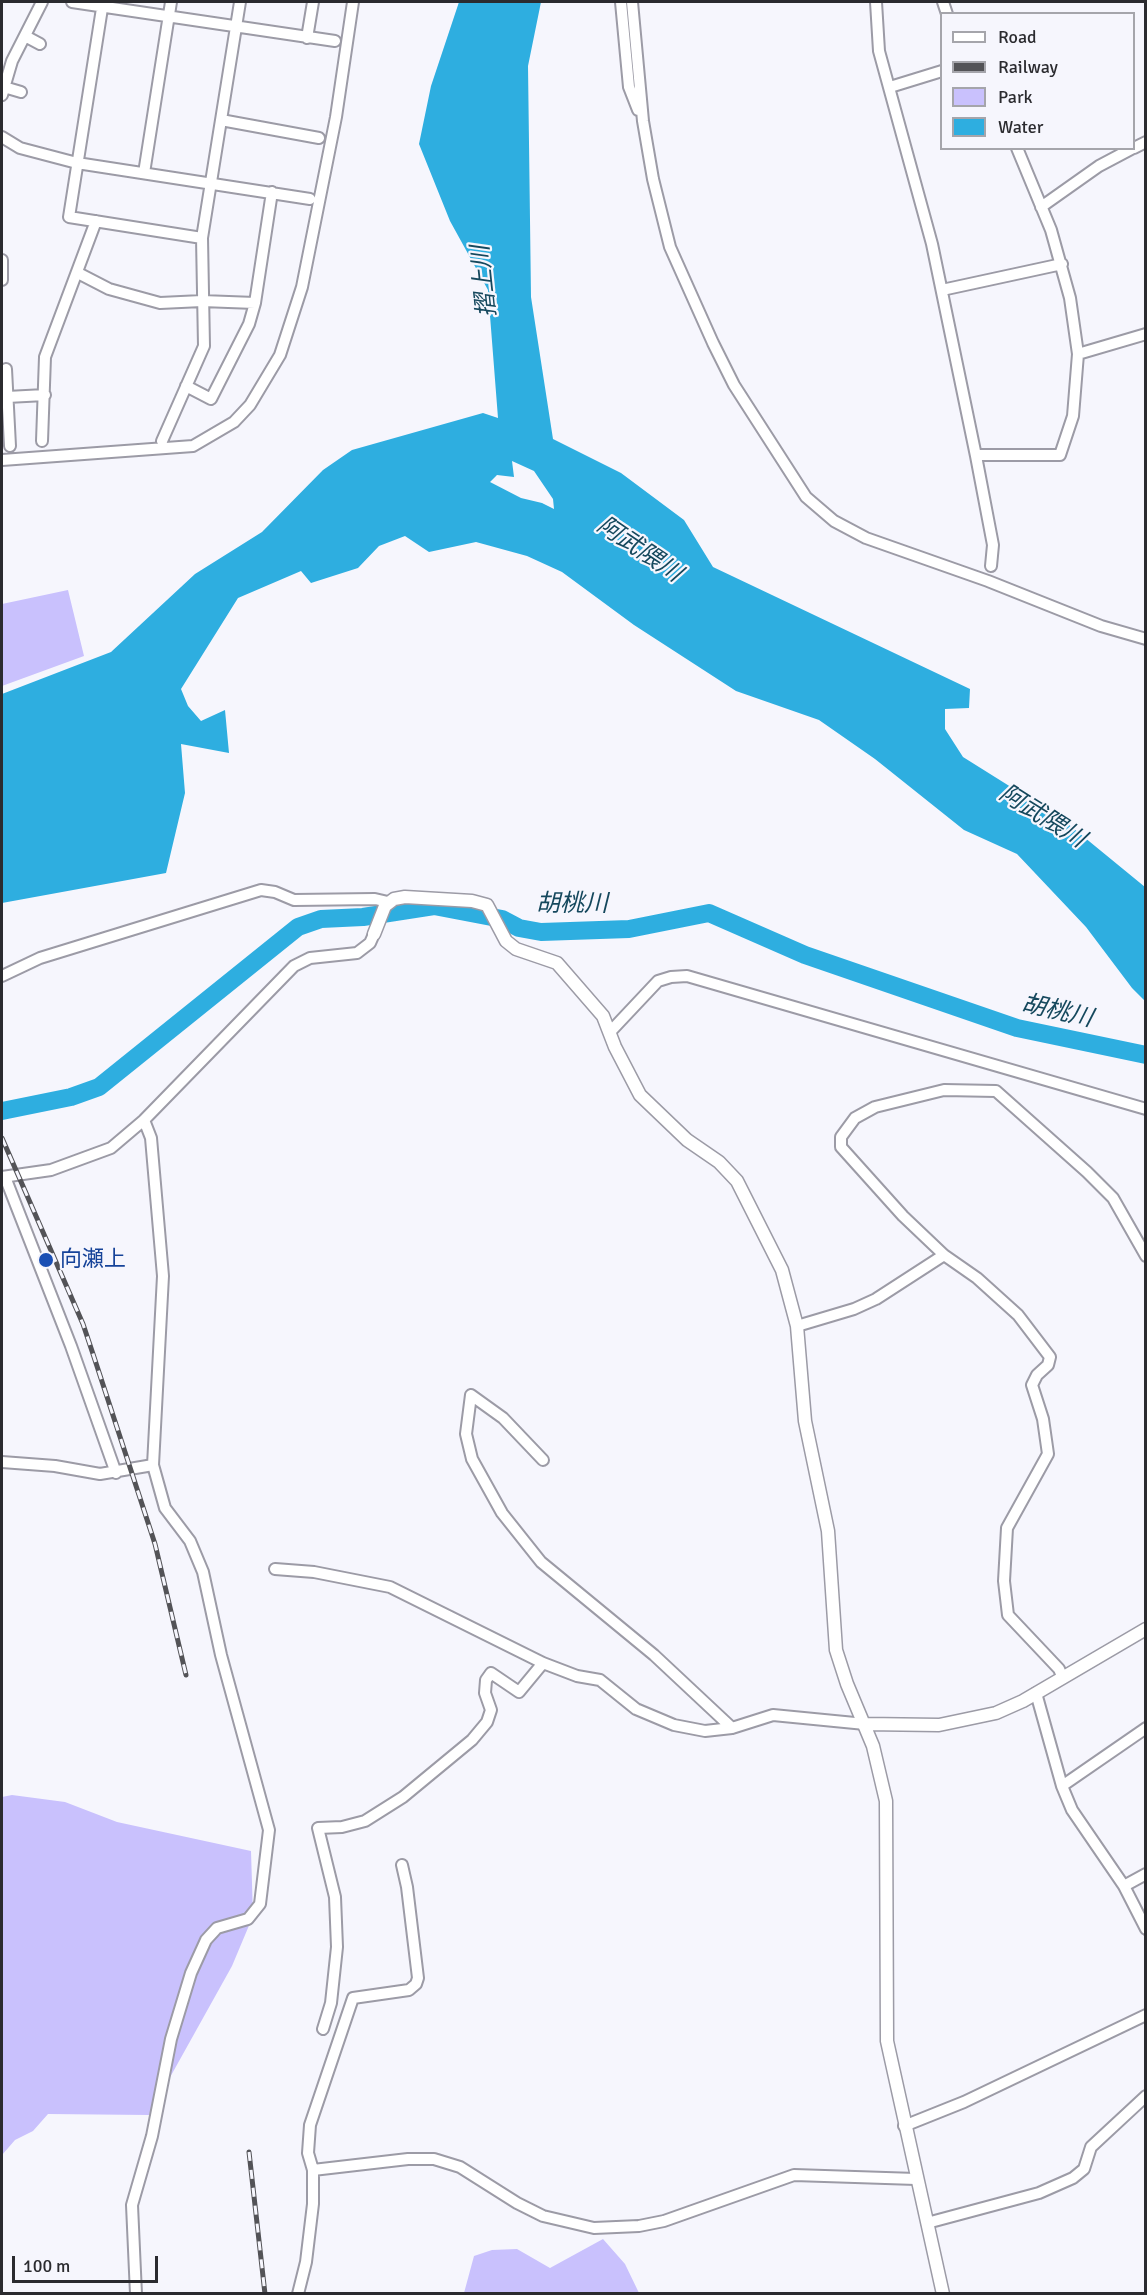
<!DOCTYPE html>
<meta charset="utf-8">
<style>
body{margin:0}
#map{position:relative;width:1147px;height:2295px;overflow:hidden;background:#f6f6fd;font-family:Signika,sans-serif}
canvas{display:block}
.frame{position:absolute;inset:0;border:3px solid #2b2b2f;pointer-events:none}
.legend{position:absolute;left:940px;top:12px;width:195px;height:138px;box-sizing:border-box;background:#f6f6fd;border:2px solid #a5a5ab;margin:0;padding:8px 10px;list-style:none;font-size:18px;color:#2b2b2f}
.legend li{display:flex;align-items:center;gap:12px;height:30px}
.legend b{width:30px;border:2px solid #a5a5ab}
.scale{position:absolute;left:12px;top:2256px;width:146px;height:27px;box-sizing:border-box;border:3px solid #2b2b2f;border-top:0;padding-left:8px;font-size:18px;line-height:21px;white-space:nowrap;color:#2b2b2f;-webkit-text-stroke:4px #f6f6fd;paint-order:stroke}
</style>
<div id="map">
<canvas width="1147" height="2295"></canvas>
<div class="frame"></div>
<ul class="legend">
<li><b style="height:8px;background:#fff"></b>Road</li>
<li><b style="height:8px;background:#535357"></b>Railway</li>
<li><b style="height:16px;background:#c9c1fd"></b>Park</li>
<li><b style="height:16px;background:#2eaee0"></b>Water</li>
</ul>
<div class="scale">100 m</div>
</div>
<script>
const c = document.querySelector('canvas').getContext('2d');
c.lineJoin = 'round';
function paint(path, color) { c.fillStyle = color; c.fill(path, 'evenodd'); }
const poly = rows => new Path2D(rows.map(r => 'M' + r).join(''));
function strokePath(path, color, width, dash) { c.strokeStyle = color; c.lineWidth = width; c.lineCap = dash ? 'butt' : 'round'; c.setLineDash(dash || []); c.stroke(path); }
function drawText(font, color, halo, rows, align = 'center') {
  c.font = font + ' Signika,"Noto Sans JP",sans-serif'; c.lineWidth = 4.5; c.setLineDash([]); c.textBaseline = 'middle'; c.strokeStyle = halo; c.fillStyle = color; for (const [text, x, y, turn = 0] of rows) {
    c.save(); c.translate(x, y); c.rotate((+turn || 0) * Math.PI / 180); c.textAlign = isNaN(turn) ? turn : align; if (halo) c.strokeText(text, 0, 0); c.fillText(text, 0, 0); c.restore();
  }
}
paint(poly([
 [68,590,84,656,2,686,2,604],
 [12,1795,65,1802,117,1822,251,1851,253,1916,232,1966,149,2115,48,2114,33,2131,15,2140,2,2155,2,1797],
 [603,2239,625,2264,639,2293,464,2293,474,2256,492,2250,517,2249,550,2268]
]), '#c9c1fd');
paint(poly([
 [459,2,541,2,528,66,531,297,553,439,621,473,684,520,713,567,970,689,969,708,945,709,945,729,963,757,1062,819,1145,887,1145,1001,1132,988,1086,927,1017,854,964,830,875,759,819,720,736,691,634,625,562,572,527,556,476,542,429,552,405,536,379,546,358,568,311,583,301,571,238,598,181,689,188,706,201,721,225,710,229,753,181,744,185,793,166,873,2,903,2,694,111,652,195,574,262,532,323,470,352,450,483,413,498,418,488,290,450,221,419,144,431,86],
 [512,461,534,471,553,499,554,509,542,503,521,498,490,482,497,475,514,477]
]), '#2eaee0');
strokePath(poly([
 [2,1111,71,1097,99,1087,298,927,321,919,363,917,434,906,502,919,519,928,541,932,629,929,709,913,805,955,1017,1028,1146,1055]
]), '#2eaee0', 18);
const minor = poly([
 [72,2,335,41],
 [103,2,69,217,202,238],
 [621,2,629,87,638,110],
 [632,2,643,121,653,179,670,247,713,343,734,385,806,497,834,521,866,538,988,581,1101,626,1146,639],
 [876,2,879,51,932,244,976,456,993,545,991,566],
 [943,2,947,14],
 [25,36,40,44],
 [307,38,313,2],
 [4,87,21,92],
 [890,87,942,71],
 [2,95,12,61,42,2],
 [221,120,319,138],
 [2,137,20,148,77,163,310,199],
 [1134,148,1146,142],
 [144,173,171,2],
 [1041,207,1099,166,1133,148],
 [2,260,2,280],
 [78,273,109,289,160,303,202,301,255,303],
 [942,290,1062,264],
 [1078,354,1146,334],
 [6,369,10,446],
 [186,386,211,399,249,324,255,303,272,192],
 [7,397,45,395],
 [42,441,45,357,96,221],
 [162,441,204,346,202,238,240,2],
 [976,455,1060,455,1073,416,1078,354,1070,298,1051,230,1017,148],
 [2,460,193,446,234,422,250,405,280,355,302,287,336,117,353,2],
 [2,976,40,958,261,890,275,892,294,900,375,899,388,902],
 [610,1032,658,981,671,977,687,976,1146,1109],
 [2,1177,51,1170,111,1148,144,1120,294,966,310,958,357,953,370,943,374,934],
 [5,1177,71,1346,116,1473],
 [797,1326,854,1309,876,1299,944,1255],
 [543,1460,503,1418,471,1395,466,1434,472,1459,502,1513,541,1562,654,1655,732,1728],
 [2,1462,55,1466,100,1474,153,1465],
 [275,1569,314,1572,390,1587,543,1663,577,1676,600,1680,636,1709,674,1725,705,1731,732,1728,773,1715,865,1724],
 [1062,1676,1059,1669,1008,1615,1004,1581,1007,1528,1048,1454,1043,1419,1032,1385,1037,1375,1048,1365,1050,1357,1018,1315,977,1278,944,1255,903,1216,841,1147,841,1137,855,1118,875,1107,944,1090,996,1091,1087,1172,1113,1198,1146,1256],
 [1036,1693,1062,1786,1072,1810,1124,1886,1146,1929],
 [1062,1786,1146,1728],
 [1124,1886,1146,1874],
 [323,2029,331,2003,337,1947,335,1897,318,1828,342,1827,365,1821,403,1797,472,1740,487,1722,491,1710,485,1693,486,1680,491,1673,519,1692,543,1663],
 [904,2126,964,2102,1146,2015],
 [313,2170,408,2159,434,2159,460,2167,517,2203,543,2216,594,2228,639,2226,664,2221,794,2175,916,2179],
 [927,2223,1039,2193,1073,2178,1084,2169,1091,2147,1146,2096],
 [136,2294,132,2205,152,2136,171,2039,191,1973,206,1940,217,1928,248,1919,260,1904,269,1830,221,1655,203,1572,190,1541,165,1508,153,1465,163,1276,151,1138,144,1120],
 [298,2294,306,2262,313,2204,313,2170,308,2153,310,2125,353,1998,409,1990,416,1984,418,1978,407,1887,402,1865]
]);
const tertiary = poly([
 [374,934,385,906,394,899,405,897,472,901,487,905,506,941,516,949,557,963,603,1016,615,1047,640,1095,687,1140,719,1162,737,1181,782,1270,797,1326,805,1421,828,1531,836,1650,847,1684,873,1746,886,1801,887,2041,943,2294],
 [865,1724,939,1725,996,1713,1023,1701,1146,1629]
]);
strokePath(minor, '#9c9ba6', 14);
strokePath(tertiary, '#9c9ba6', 15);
strokePath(minor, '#fff', 10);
strokePath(tertiary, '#fff', 12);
const rail = poly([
 [2,1138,83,1324,94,1357,155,1544,186,1675],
 [249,2152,265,2294]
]);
strokePath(rail, '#535357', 5);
strokePath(rail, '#f6f6fd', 3, [9]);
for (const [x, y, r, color] of [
 [46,1260,8,"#1a4fb4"]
]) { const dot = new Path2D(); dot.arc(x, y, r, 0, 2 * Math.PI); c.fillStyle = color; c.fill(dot); strokePath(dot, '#f6f6fd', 2); }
drawText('22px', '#164399', '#f6f6fd', [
 ["向瀬上",60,1260]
], 'left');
drawText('italic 24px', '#15485d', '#f6f6fd', [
 ["摺上川",485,281,-96],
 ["阿武隈川",639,550,34],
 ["阿武隈川",1042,817,32],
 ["胡桃川",572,905],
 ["胡桃川",1057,1012,13]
]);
</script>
